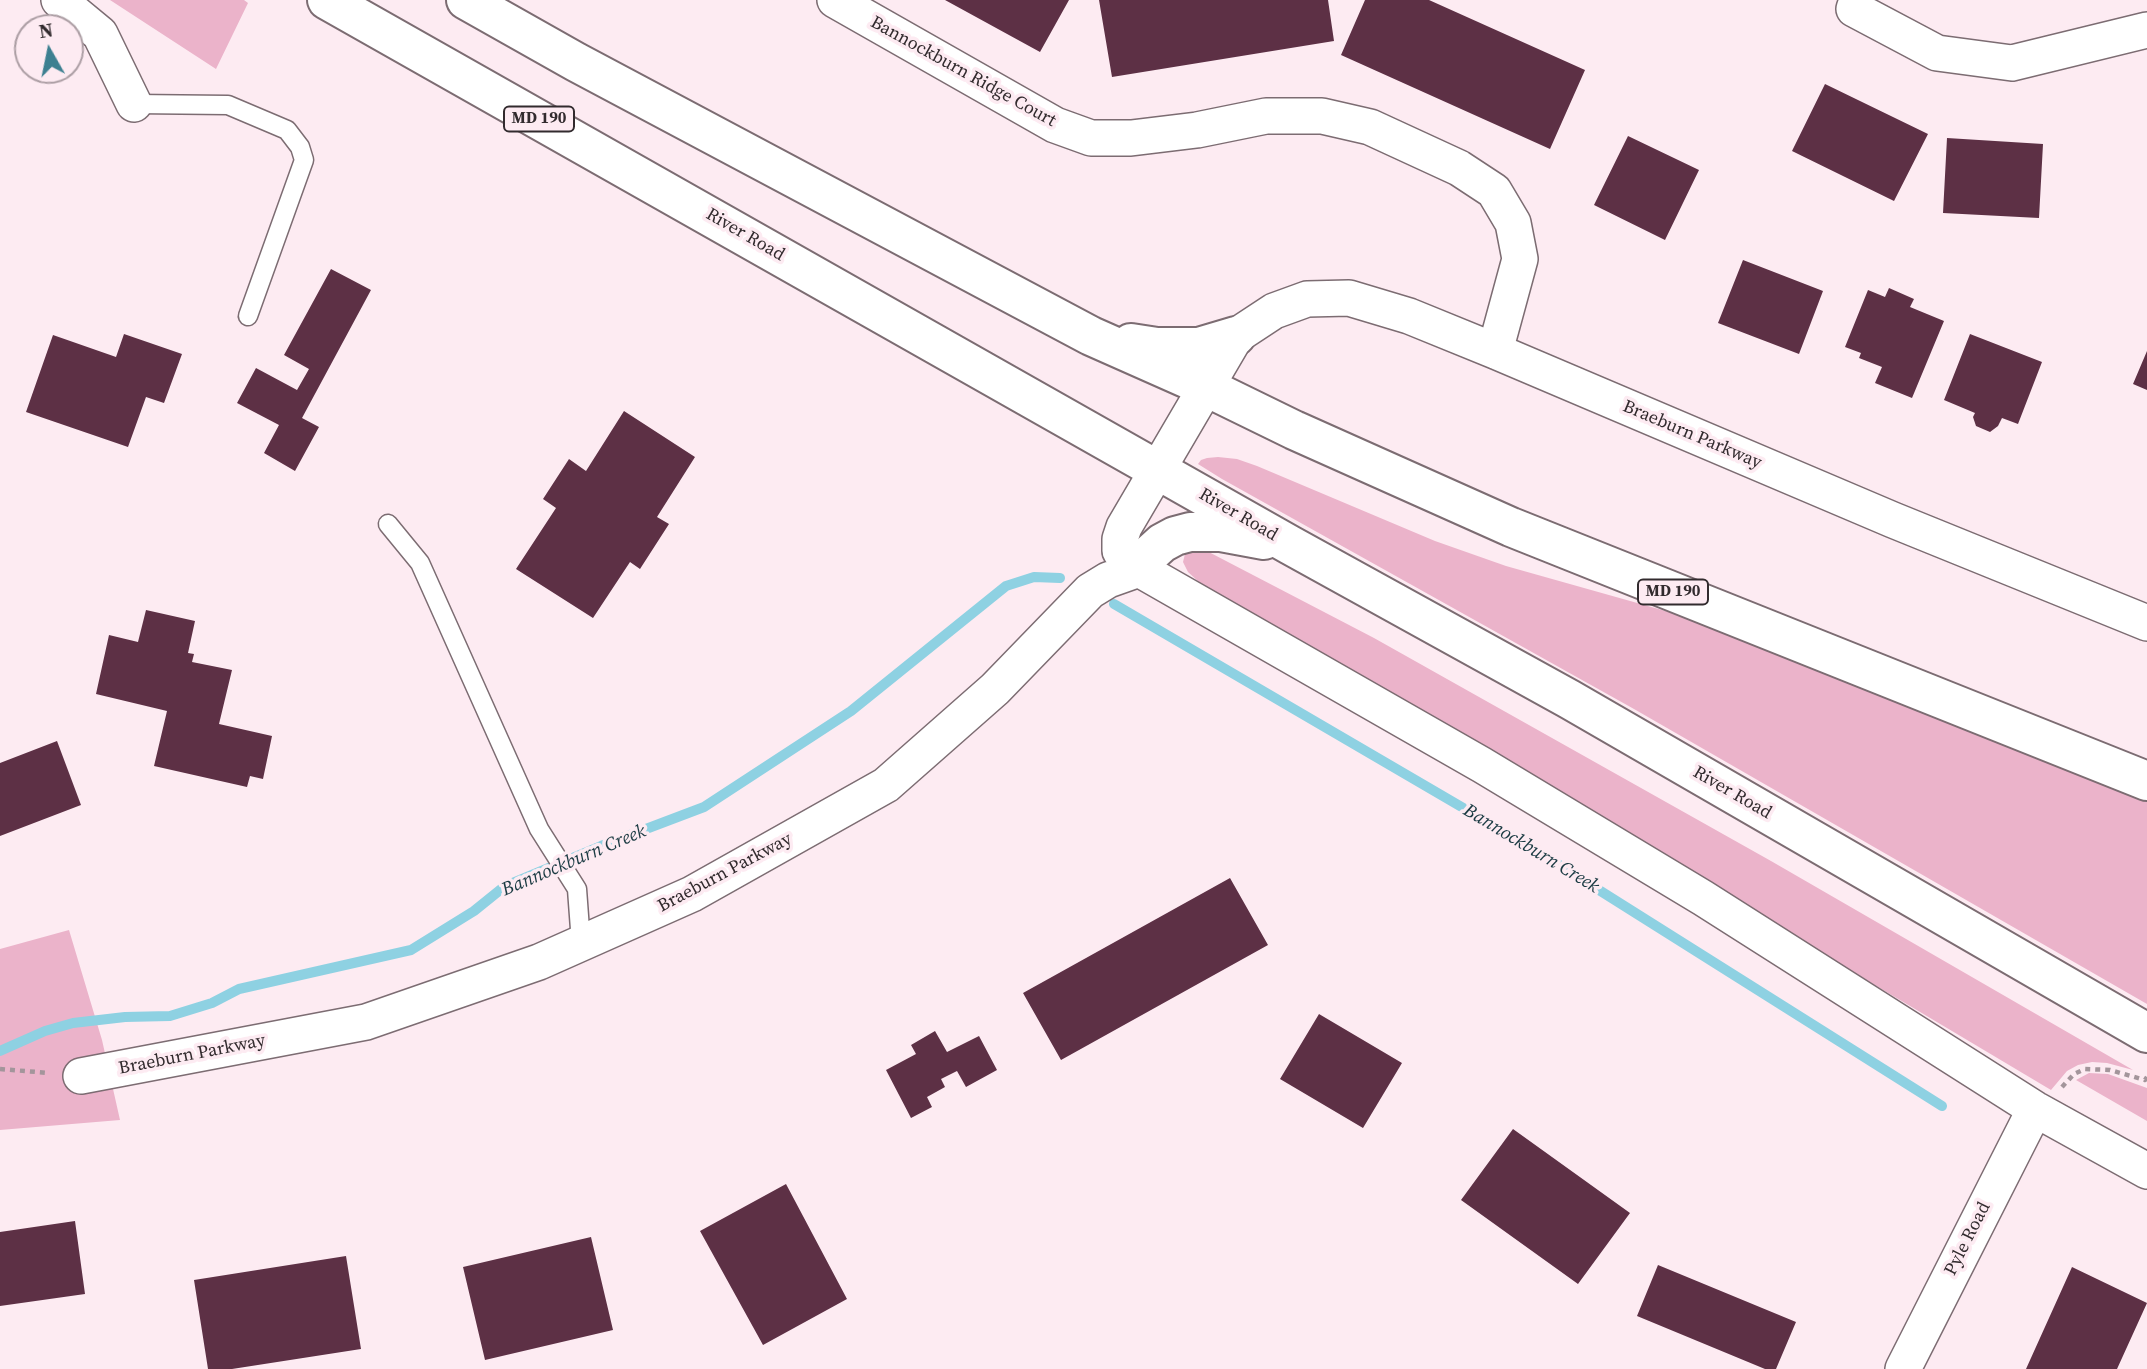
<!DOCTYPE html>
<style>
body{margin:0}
#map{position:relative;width:2147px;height:1369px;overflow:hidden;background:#fdebf2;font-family:"Source Serif 4",serif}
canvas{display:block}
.north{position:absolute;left:14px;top:14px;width:70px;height:70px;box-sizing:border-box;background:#fdebf2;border:2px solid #ac9ea4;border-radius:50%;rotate:351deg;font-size:19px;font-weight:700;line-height:28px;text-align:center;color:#322b2e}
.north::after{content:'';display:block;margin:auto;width:24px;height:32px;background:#3d8091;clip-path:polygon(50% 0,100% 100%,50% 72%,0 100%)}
</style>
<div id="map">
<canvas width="2147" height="1369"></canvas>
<div class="north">N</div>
</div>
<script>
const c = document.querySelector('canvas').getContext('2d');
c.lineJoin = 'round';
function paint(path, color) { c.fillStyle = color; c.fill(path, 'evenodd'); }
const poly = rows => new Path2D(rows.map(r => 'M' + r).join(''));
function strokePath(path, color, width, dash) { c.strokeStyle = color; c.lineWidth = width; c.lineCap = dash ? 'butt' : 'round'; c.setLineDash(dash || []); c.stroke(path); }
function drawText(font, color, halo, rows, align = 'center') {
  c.font = font + ' "Source Serif 4",serif'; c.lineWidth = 7; c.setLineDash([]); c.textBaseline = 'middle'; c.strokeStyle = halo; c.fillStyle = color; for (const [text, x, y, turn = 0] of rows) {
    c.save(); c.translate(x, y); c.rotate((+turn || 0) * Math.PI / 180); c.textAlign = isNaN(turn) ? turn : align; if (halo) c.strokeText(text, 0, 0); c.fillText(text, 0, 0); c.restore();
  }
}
paint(poly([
 [110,0,244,0,248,3,216,69],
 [1218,457,1237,459,1257,466,1435,541,1506,566,1694,619,2147,799,2147,1004,1634,709,1222,479,1198,464,1201,460,1207,458],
 [1203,549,1374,638,1771,861,2133,1070,2107,1063,2092,1062,2078,1065,2067,1071,2051,1090,1200,583,1188,572,1183,562,1185,554,1193,550],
 [69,930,102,1040,120,1120,0,1130,0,949],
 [2089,1073,2108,1074,2147,1088,2147,1121,2076,1080]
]), '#ebb3ca');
strokePath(poly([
 [1114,604,1537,851,1942,1106],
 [0,1051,45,1031,73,1023,125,1017,170,1016,212,1003,239,989,411,950,474,911,505,886,601,846,704,807,851,711,1006,586,1034,577,1060,578]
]), '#8ed1e2', 10);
paint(poly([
 [945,0,1069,0,1040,52],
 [1099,0,1328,0,1334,41,1112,77],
 [1365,0,1429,0,1585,70,1550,149,1341,55],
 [1825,84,1928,134,1894,201,1792,151],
 [1628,136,1699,170,1665,240,1594,205],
 [1947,138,2043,144,2039,218,1943,213],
 [1743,260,1823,291,1799,354,1718,323],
 [331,269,371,290,302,418,319,427,295,471,264,453,279,425,237,403,256,368,297,390,309,369,284,355],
 [1889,288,1914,299,1910,307,1944,321,1912,398,1875,383,1882,367,1859,358,1861,353,1845,347,1868,290,1885,297],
 [124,334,182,354,164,403,146,397,128,447,26,412,53,335,116,357],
 [1970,334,2042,362,2018,424,2002,418,1998,426,1990,432,1976,426,1973,417,1975,413,1944,400],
 [2147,351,2147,390,2133,384],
 [624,411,695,457,657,517,669,524,640,569,630,562,593,618,516,569,556,508,543,499,569,459,586,471],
 [146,610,195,621,188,653,194,654,192,662,232,670,219,724,272,736,263,779,250,776,247,787,154,766,167,711,96,694,109,635,138,642],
 [57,741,81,805,0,836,0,763],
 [1230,878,1268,945,1061,1060,1023,993],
 [1319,1014,1402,1063,1363,1128,1280,1079],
 [935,1031,947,1052,979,1036,997,1070,966,1087,957,1071,941,1079,945,1087,927,1097,932,1107,911,1118,886,1070,916,1054,911,1045],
 [1513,1129,1630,1213,1578,1284,1461,1200],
 [786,1184,847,1299,763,1345,700,1231],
 [75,1221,85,1294,0,1306,0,1232],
 [591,1237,613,1330,485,1360,463,1267],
 [346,1256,361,1349,232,1369,208,1369,194,1280],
 [1658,1265,1796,1322,1776,1369,1765,1369,1637,1316],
 [2072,1267,2147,1303,2117,1369,2026,1369]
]), '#5d3045');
const lane = poly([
 [134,104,228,105,287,130,300,147,304,160,248,316],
 [388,524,420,563,539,829,577,889,581,943]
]);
const street = poly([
 [59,0,100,34,134,104],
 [835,0,1055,125,1091,138,1131,138,1197,130,1266,116,1322,116,1370,127,1459,168,1494,191,1513,223,1520,259,1495,351],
 [1857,0,1854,9,1937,53,2012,63,2147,30],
 [2147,623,1893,520,1495,351,1409,316,1349,298,1307,299,1274,311,1236,336,1124,527,1120,539,1120,551,1127,561,1139,569,1482,765,1703,898,2035,1109,2147,1171],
 [81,1076,366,1022,539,962,692,894,886,785,995,689,1090,591,1108,580,1139,569],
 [1903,1369,2035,1109]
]);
const primary = poly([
 [327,0,1290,545,1569,699,2147,1033],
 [466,0,576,62,1091,336,1206,387,1294,430,1511,527,2147,781],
 [1131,343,1157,347,1199,347,1236,336],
 [1139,569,1151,553,1162,543,1175,536,1190,532,1221,532,1264,540]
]);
strokePath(lane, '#7c6c72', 21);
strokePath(street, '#7c6c72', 38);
strokePath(primary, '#7c6c72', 42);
strokePath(poly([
 [0,1069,49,1073],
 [2062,1087,2074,1074,2085,1069,2110,1070,2145,1080,2147,1077]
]), '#a3959b', 4.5, [5, 5]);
strokePath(lane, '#fff', 18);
strokePath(street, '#fff', 35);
strokePath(primary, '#fff', 38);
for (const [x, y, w] of [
 [539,119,70],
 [1673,592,70]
]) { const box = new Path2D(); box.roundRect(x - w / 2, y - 12.5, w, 25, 5); c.fillStyle = '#fdebf2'; c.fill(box); strokePath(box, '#322b2e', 2); }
drawText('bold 16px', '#322b2e', null, [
 ["MD 190",539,119],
 ["MD 190",1673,592]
]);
drawText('18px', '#322b2e', '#fdebf2', [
 ["Bannockburn Ridge Court",963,72,29],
 ["River Road",745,235,30],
 ["Braeburn Parkway",1692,435,23],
 ["River Road",1238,515,30],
 ["River Road",1732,793,30],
 ["Braeburn Parkway",725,873,-28],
 ["Braeburn Parkway",192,1055,-11],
 ["Pyle Road",1968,1239,-63]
]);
drawText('italic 19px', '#1a3a42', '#fdebf2', [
 ["Bannockburn Creek",1531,849,31],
 ["Bannockburn Creek",574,861,-23]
]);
</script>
